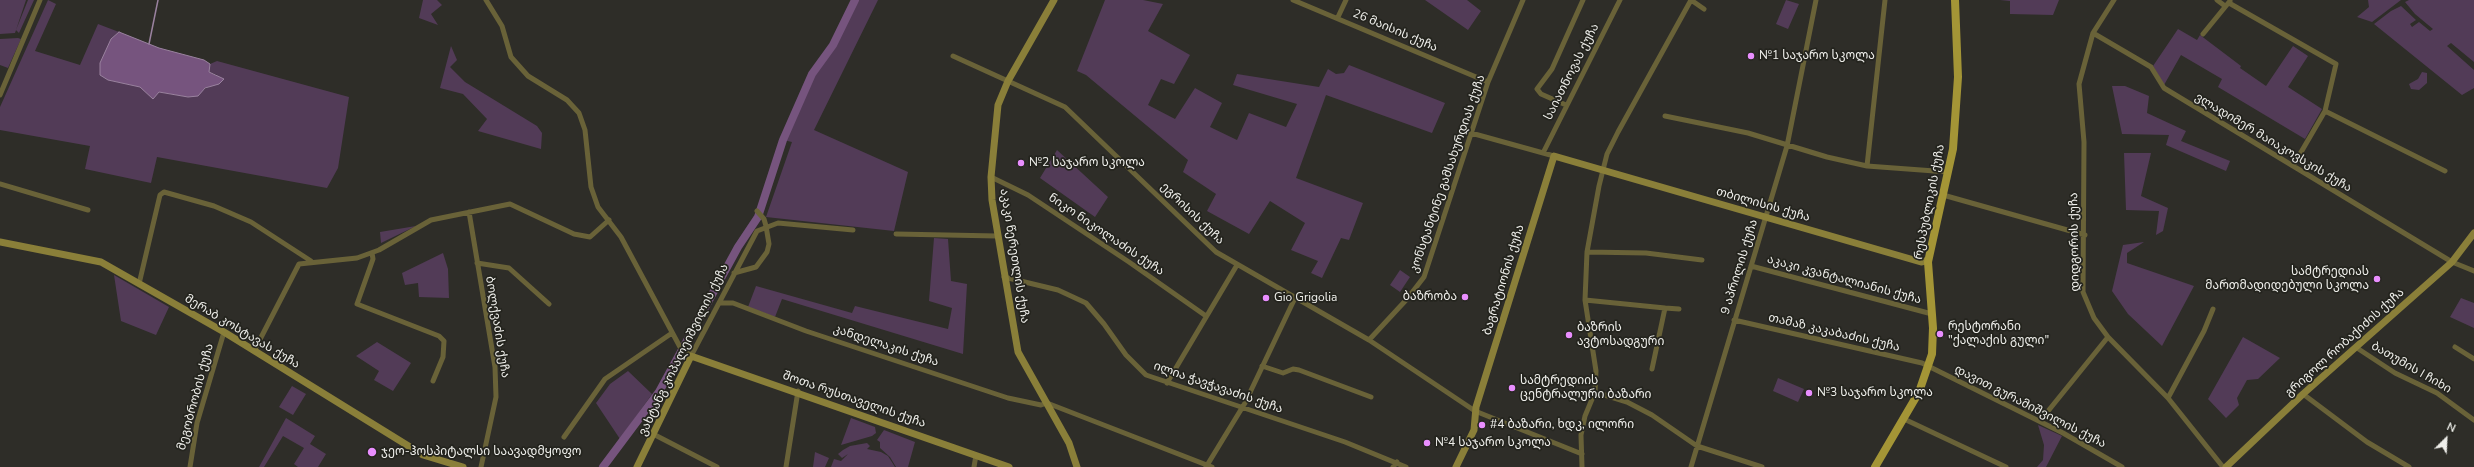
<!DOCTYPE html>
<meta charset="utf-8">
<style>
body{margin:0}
#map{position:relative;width:2474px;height:467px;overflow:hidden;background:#2e2d28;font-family:"Nunito Sans",sans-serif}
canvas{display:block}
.north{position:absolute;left:2426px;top:419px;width:40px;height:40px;-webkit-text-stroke:3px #24241e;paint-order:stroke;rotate:24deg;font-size:11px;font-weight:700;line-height:16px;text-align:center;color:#efefeb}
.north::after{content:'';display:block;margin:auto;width:14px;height:18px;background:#efefeb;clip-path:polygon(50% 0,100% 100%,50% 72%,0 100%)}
</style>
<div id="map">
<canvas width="2474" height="467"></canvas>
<div class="north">N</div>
</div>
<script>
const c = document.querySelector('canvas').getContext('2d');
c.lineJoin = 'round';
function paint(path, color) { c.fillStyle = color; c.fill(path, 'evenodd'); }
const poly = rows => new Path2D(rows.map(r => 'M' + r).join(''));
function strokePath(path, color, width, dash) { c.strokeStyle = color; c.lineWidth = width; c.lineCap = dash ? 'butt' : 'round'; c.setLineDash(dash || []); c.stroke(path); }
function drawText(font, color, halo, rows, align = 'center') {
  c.font = font + ' "Nunito Sans","Noto Sans Georgian",sans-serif'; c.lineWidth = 3.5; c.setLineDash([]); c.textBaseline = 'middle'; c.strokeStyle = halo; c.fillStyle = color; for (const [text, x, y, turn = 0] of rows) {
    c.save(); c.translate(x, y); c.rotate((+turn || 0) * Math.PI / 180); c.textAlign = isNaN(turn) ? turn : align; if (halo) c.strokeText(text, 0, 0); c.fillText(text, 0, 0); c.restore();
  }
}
paint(poly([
 [0,0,26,0,15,33,0,34],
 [28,0,34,0,19,33,16,30],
 [48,0,56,4,35,51,80,65,98,24,119,32,111,39,105,77,112,81,141,87,153,99,158,92,188,97,211,86,217,75,209,72,210,64,217,61,349,97,338,168,327,188,157,157,151,183,85,169,90,146,0,130,0,107],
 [423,0,437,0,442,5,431,14,438,25,419,18],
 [855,0,878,0,814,130,908,172,894,231,766,217,792,142,783,140,812,74,833,45],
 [1105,0,1143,0,1163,4,1148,31,1190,55,1174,84,1161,79,1148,105,1175,119,1195,88,1222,103,1210,127,1237,140,1249,113,1286,127,1297,104,1233,85,1237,74,1319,87,1328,69,1336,74,1344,73,1349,65,1445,103,1432,133,1326,95,1296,178,1363,203,1349,240,1341,238,1322,278,1311,273,1318,261,1291,250,1305,223,1270,201,1249,234,1207,211,1216,194,1183,172,1188,160,1086,75,1077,71],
 [1425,0,1467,0,1481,11,1468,30],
 [1786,0,1799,4,1788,29,1776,24],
 [2000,0,2059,0,2053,15,2010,14,2010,1],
 [2368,0,2401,0,2372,22,2357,17,2369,7],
 [2409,0,2474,0,2474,62,2451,43,2447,46,2474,70,2474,88,2462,95,2374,24,2391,11,2401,6,2416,20,2410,24,2412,27,2419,22,2430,31,2433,29,2415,14,2405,2],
 [2178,29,2197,40,2200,35,2241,66,2240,68,2266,86,2293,46,2308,56,2288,87,2322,109,2305,139,2218,87,2222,79,2181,55,2164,85,2153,66],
 [18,38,21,39,8,68,0,65,0,39],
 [451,46,457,60,450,67,465,82,537,126,542,133,541,149,478,131,487,119,463,94,440,88],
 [2422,72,2427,73,2427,83,2419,90,2411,89,2409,84,2418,79],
 [2112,86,2125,86,2149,96,2147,113,2186,131,2181,141,2230,161,2226,171,2166,145,2169,135,2122,134],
 [1057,150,1108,197,1095,217,1040,178],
 [2124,153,2151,153,2141,196,2168,208,2163,231,2156,235,2159,211,2126,210],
 [416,226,381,243,380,232],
 [934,238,948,239,951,281,967,284,963,354,782,299,775,317,748,307,756,286,852,313,855,306,948,329,952,308,929,301],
 [2144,242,2127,253,2127,263,2194,286,2162,346,2128,314,2112,291,2123,245],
 [443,253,448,269,449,298,419,297,418,283,405,285,402,273],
 [1400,270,1410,277,1400,292,1390,285],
 [114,275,169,307,156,335,121,321],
 [2461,298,2474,303,2474,328,2450,317],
 [2243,337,2280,358,2258,379,2247,380,2237,398,2239,405,2226,418,2208,399],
 [377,342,411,363,393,391,374,380,379,371,356,356],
 [628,371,652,394,620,439,596,403,610,384],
 [1778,378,1804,389,1798,402,1773,391],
 [292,386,306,394,293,415,279,407],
 [286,418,315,436,310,444,326,454,318,467,298,467,294,464,304,448,283,436,264,467,259,467],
 [851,418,875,427,876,433,872,436,841,445],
 [2038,425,2062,436,2046,467,2037,467,2043,460,2044,445],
 [884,430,915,442,908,467,896,467,890,457,880,448,880,442,877,440],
 [867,443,870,446,867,449,881,452,888,456,895,467,831,467,834,459,841,461,848,454,842,458,838,454,843,450,850,446],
 [815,452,829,458,825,467,813,467]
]), '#523b57');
const water = poly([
 [119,32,159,48,204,60,210,64,209,72,224,79,219,84,205,88,198,96,188,97,159,92,153,99,140,87,108,80,100,75,100,63,111,39,119,32]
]);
paint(water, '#76547e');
strokePath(water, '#9a829f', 1);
strokePath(poly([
 [149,44,158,0]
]), '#9a829f', 1.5);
strokePath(poly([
 [603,467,659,392,738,247,758,217,783,140,812,74,833,45,855,0]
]), '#76547e', 8);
strokePath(poly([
 [486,0,502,26,511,57,528,76,567,100,579,113,585,130,591,187,598,207,621,237,680,347,691,356,757,231,778,223,853,230],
 [1293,0,1488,82],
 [1691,0,1704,9],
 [2114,0,2093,33,2079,84,2084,142,2083,292,2094,318,2108,337,2168,398,2223,467],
 [2217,0,2225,6],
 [2229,3,2336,64,2325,111],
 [1338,17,1346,0],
 [2093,33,2151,67,2164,88,2452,262,2474,271],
 [2203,34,2230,1],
 [953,56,1065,107,1216,252,1369,340,1475,411,1582,454],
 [0,95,40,0],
 [1566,105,1541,94,1537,89,1552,69,1583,0],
 [1665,116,1748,133,1827,157,1867,166,1948,172],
 [1471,133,1554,156],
 [1543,153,1620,0],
 [1867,166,1885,0],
 [2293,166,2325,111,2445,171],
 [991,177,1028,195,1129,262,1206,316],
 [0,184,88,210],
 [1943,195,2085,235],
 [469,212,495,367,496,397,481,467],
 [896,234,997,236],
 [1587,252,1646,253,1702,260],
 [372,253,373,259,357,304,439,336,444,341,443,357,433,381],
 [477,263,509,268,549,304],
 [1751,266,1932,314],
 [734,273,756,267,767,252,769,244,766,226,764,219,757,211],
 [1004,277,1058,290,1086,303,1104,324,1126,355,1146,375,1345,442,1406,467],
 [139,284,160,195,164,192,214,206,251,222,311,261],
 [1585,300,1665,308,1652,369],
 [721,303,733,303,806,331,1008,398,1041,405,1047,403,1212,467],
 [1665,308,1679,309],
 [1734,320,1922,363,2063,433,2122,467],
 [1369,340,1407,299,1424,277,1488,82,1523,0],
 [2455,347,2474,359],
 [2357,348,2395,373,2437,393,2474,420],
 [254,351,299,264,357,258,379,250,431,220,510,204,574,234,590,237,609,220],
 [1262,366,1283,373,1293,369,1299,370,1371,397],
 [1167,383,1237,265],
 [1595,392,1627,402,1652,415,1697,446,1762,467],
 [2303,394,2367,442,2409,467],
 [2168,398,2204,331,2213,309],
 [1904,419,2006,467],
 [2040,421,2108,337],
 [655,435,717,467],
 [564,437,605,379,672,333],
 [190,467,197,423,224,332],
 [786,467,798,391],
 [974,467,976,455],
 [1206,467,1245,403,1295,298],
 [1393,467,1397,462],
 [1582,467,1581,435,1585,416,1595,392,1596,371,1585,300,1587,252,1599,186,1607,154,1618,132,1691,0],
 [1691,467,1787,146,1816,0]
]), '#696238', 5);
strokePath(poly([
 [1054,0,1008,81,998,105,991,177,992,200,1018,352,1069,443,1077,467],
 [0,242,101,262,224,332,423,455,463,467],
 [637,467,691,356,1009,467],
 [1456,467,1474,430,1476,407,1554,156,1921,262,1925,261],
 [2226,467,2303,394,2452,262,2474,233]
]), '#8a7f39', 7);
strokePath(poly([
 [1875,467,1919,392,1932,354,1933,328,1928,262,1953,149,1958,77,1955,0]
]), '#a49536', 8);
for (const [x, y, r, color] of [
 [1751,56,4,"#e98efe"],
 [1021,163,4,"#e98efe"],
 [2377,279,4,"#e98efe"],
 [1465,297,4,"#e98efe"],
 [1266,298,4,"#e98efe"],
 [1940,334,4,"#e98efe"],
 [1569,335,4,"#e98efe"],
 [1512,388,4,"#e98efe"],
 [1809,393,4,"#e98efe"],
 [1482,425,4,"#e98efe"],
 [1427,443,4,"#e98efe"],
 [372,452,5,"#e98efe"]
]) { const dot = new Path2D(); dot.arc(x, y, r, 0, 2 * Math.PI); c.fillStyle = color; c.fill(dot); strokePath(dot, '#24241e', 1.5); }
drawText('12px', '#efefeb', '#24241e', [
 ["26 მაისის ქუჩა",1395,31,23],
 ["საიათნოვას ქუჩა",1572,72,-63],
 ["ვლადიმერ მაიაკოვსკის ქუჩა",2273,143,31],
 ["კონსტანტინე გამსახურდიას ქუჩა",1448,174,-71],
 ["რესპუბლიკის ქუჩა",1930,202,-79],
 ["თბილისის ქუჩა",1763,205,16],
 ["ეგრისის ქუჩა",1192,214,44],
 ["ნიკო ნიკოლაძის ქუჩა",1106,235,34],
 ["დიდგორის ქუჩა",2075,242,-91],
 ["აკაკი წერეთლის ქუჩა",1014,256,81],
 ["9 აპრილის ქუჩა",1740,267,-73],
 ["ბაგრატიონის ქუჩა",1504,280,-73],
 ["აკაკი კვანტალიანის ქუჩა",1844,280,15],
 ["ბოლქვაძის ქუჩა",497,327,81],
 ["მერაბ კოსტავას ქუჩა",242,332,31],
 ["თამაზ კაკაბაძის ქუჩა",1834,333,13],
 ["გრიგოლ რობაქიძის ქუჩა",2345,343,-42],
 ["კანდელაკის ქუჩა",886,346,18],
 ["ვახტანგ კოპალეიშვილის ქუჩა",684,350,-64],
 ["ბათუმის I ჩიხი",2411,368,30],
 ["ილია ჭავჭავაძის ქუჩა",1218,388,19],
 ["მეგობრობის ქუჩა",196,397,-75],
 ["შოთა რუსთაველის ქუჩა",854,400,19],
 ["დავით გურამიშვილის ქუჩა",2030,407,27]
]);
drawText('12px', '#efefeb', '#24241e', [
 ["№1 საჯარო სკოლა",1759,56],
 ["№2 საჯარო სკოლა",1029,163],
 ["სამტრედიას",2369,272,"right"],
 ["მართმადიდებული სკოლა",2369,286,"right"],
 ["ბაზრობა",1457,297,"right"],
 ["Gio Grigolia",1274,298],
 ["რესტორანი",1948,327],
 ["\"ქალაქის გული\"",1948,341],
 ["ბაზრის",1577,328],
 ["ავტოსადგური",1577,342],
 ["სამტრედიის",1520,381],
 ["ცენტრალური ბაზარი",1520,395],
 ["№3 საჯარო სკოლა",1817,393],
 ["#4 ბაზარი, ხდკ, ილორი",1490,425],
 ["№4 საჯარო სკოლა",1435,443],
 ["ჯეო-ჰოსპიტალსი საავადმყოფო",381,452]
], 'left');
</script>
